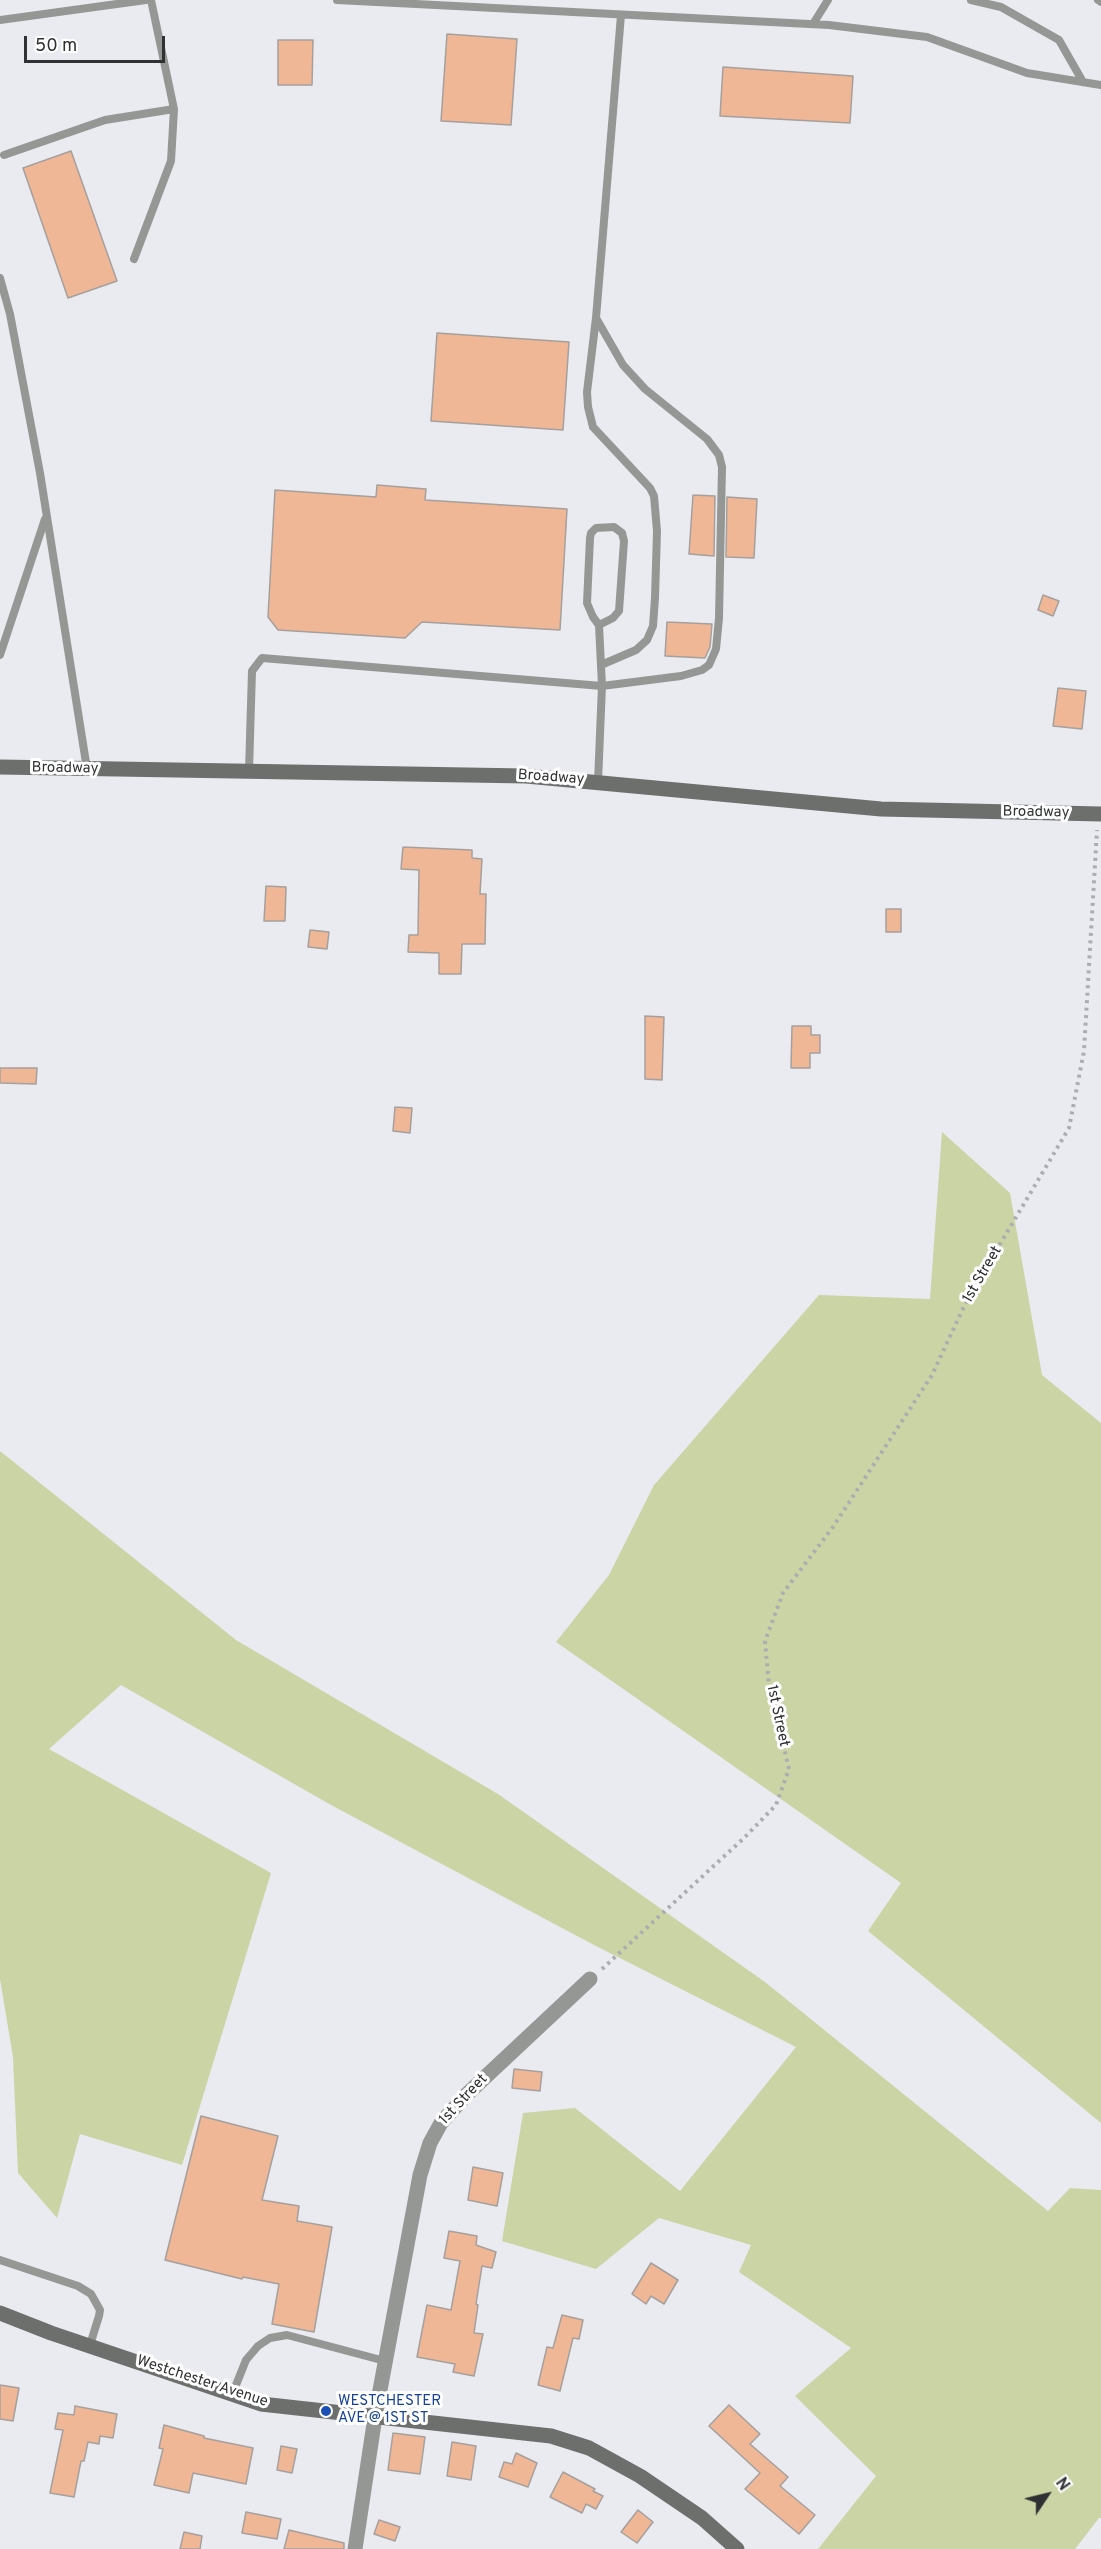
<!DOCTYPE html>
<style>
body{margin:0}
#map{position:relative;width:1101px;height:2549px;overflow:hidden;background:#eaebf0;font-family:Overpass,sans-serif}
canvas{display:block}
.north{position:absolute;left:1017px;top:2465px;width:60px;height:60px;-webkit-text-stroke:4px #fff;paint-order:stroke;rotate:55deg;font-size:16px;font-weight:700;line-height:24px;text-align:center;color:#303133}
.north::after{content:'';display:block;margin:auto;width:21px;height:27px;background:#303133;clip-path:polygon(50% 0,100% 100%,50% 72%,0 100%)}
.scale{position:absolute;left:24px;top:36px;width:141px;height:27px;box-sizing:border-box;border:3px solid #303133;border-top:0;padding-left:8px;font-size:18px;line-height:21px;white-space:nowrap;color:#303133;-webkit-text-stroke:4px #fff;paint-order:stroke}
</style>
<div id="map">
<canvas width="1101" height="2549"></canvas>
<div class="north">N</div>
<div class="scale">50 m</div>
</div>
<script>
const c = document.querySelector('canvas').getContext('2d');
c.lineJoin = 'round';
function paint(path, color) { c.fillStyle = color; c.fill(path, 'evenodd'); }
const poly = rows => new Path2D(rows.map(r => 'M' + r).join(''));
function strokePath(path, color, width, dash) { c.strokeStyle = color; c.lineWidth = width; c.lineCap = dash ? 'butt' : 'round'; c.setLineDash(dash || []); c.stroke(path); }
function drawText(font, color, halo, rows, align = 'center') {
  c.font = font + ' Overpass,sans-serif'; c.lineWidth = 6; c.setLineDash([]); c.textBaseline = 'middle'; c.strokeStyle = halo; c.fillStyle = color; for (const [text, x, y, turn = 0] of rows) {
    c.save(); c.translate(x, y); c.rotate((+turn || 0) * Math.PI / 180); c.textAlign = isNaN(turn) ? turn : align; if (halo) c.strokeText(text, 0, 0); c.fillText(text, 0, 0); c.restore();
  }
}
paint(poly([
 [942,1132,1010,1193,1042,1375,1101,1423,1101,2123,868,1931,901,1883,556,1642,609,1575,654,1485,819,1295,930,1299],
 [0,1451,236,1640,498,1794,765,1982,1048,2211,1070,2188,1101,2190,1101,2518,1099,2518,1075,2549,818,2549,876,2476,795,2396,851,2348,739,2272,751,2245,659,2218,596,2269,502,2241,523,2113,575,2108,680,2191,796,2047,594,1945,331,1805,121,1685,49,1749,271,1873,182,2165,80,2134,57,2218,18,2173,13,2057,0,1979]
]), '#cbd4a5');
const building = poly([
 [447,34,517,39,511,125,441,121,447,34],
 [278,40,313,40,312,85,278,85,278,40],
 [723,67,853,76,850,123,720,116,723,67],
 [71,151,117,281,68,298,23,168,71,151],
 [437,333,569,342,563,430,431,421,437,333],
 [377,485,426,489,425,500,567,509,560,630,422,622,405,638,278,630,268,617,275,490,376,497,377,485],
 [693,495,715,496,714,556,689,554,693,495],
 [727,497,757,499,754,558,726,557,727,497],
 [1043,595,1059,601,1053,616,1038,610,1043,595],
 [667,622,712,624,710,647,705,658,665,656,667,622],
 [1058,688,1086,691,1082,729,1053,726,1058,688],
 [403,847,472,850,472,858,482,859,480,894,486,894,485,944,462,944,461,974,439,974,439,953,408,952,409,935,418,935,419,870,401,869,403,847],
 [266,886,286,887,285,921,264,921,266,886],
 [886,909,901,909,901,932,886,932,886,909],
 [310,930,329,932,327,949,308,947,310,930],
 [645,1016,664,1017,662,1080,645,1079,645,1016],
 [792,1026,811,1026,811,1035,820,1035,820,1053,810,1053,810,1068,791,1068,792,1026],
 [0,1068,37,1068,36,1084,0,1083,0,1068],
 [395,1107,412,1108,410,1133,393,1131,395,1107],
 [514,2069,542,2072,540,2091,512,2088,514,2069],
 [201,2116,278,2136,262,2200,299,2206,297,2221,332,2227,314,2332,272,2324,279,2284,243,2277,242,2279,165,2260,201,2116],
 [473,2167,503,2173,497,2206,468,2200,473,2167],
 [449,2231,477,2236,476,2245,496,2252,492,2268,482,2266,476,2304,478,2305,474,2333,483,2334,474,2376,453,2372,455,2364,417,2357,427,2305,451,2310,460,2261,444,2258,449,2231],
 [651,2263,678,2280,664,2304,651,2296,646,2304,632,2294,651,2263],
 [562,2315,583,2320,579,2339,573,2338,560,2391,538,2385,547,2347,553,2348,562,2315],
 [0,2385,19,2388,13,2421,0,2419,0,2385],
 [729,2405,760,2434,750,2444,788,2477,780,2486,815,2515,799,2534,745,2489,760,2473,709,2426,729,2405],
 [75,2406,117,2414,113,2438,100,2436,99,2444,88,2442,84,2461,81,2461,74,2497,50,2493,63,2430,55,2429,58,2413,74,2415,75,2406],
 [164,2425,204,2436,204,2438,253,2448,246,2484,193,2473,189,2493,154,2485,163,2449,159,2448,164,2425],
 [393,2433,425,2437,420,2474,388,2470,393,2433],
 [452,2442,476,2446,471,2480,447,2476,452,2442],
 [281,2446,297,2449,292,2473,277,2470,281,2446],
 [516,2453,537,2463,528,2487,499,2477,504,2462,512,2464,516,2453],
 [563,2472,595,2489,593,2491,603,2496,596,2509,586,2504,582,2513,550,2497,563,2472],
 [638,2510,653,2522,637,2543,621,2532,638,2510],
 [246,2512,281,2519,277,2539,242,2533,246,2512],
 [379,2520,400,2527,395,2541,374,2534,379,2520],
 [289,2530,344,2543,344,2549,284,2549,289,2530],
 [184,2532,202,2536,200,2549,180,2549,184,2532]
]);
paint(building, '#f0b796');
strokePath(building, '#a5a09d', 1.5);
strokePath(poly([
 [602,1969,744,1838,776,1805,789,1769,769,1686,765,1641,783,1593,833,1527,932,1375,968,1298,1069,1128,1084,1051,1097,830]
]), '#acadb1', 4, [3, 4.5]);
strokePath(poly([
 [337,0,829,25,927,37,1027,73,1101,85],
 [971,0,1001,7,1059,40,1083,82],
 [1098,0,1101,2],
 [0,20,146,0],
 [813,24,828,0],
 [4,155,105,120,174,109],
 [134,259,171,161,174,109,151,0],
 [0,278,10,314,40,473,87,769],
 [0,655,45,519],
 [601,665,636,650,647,640,653,626,655,598,657,531,654,496,650,488,593,427,588,407,587,392,596,318,621,15],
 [249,771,252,671,262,658,602,686,681,676,702,670,709,665,716,649,719,618,722,467,719,455,707,439,645,389,623,365,596,318],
 [598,782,602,686,599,625,593,617,587,603,590,538,591,533,596,528,614,527,622,533,624,541,619,611,613,618,599,625],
 [0,2260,78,2286,91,2294,100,2310,99,2316,90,2345],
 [232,2395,246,2360,258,2346,270,2338,287,2335,385,2361]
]), '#959795', 8);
strokePath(poly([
 [355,2549,375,2417,420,2175,430,2143,441,2123,465,2096,590,1979]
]), '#959795', 15);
strokePath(poly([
 [0,767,526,776,881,809,1101,814],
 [0,2313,51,2333,261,2404,551,2436,589,2448,640,2476,702,2518,737,2549]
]), '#6d6f6d', 15);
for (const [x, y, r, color] of [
 [326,2411,6,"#1a4fb4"]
]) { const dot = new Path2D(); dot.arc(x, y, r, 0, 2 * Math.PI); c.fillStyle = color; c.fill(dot); strokePath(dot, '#fff', 2); }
drawText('15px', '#303133', '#fff', [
 ["Broadway",65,769,1],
 ["Broadway",551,778,4],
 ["Broadway",1036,813,1],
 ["1st Street",983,1275,-60],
 ["1st Street",777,1716,78],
 ["1st Street",464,2100,-47],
 ["Westchester Avenue",202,2382,18]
]);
drawText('15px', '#164399', '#fff', [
 ["WESTCHESTER",338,2402],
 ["AVE @ 1ST ST",338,2419]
], 'left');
</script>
